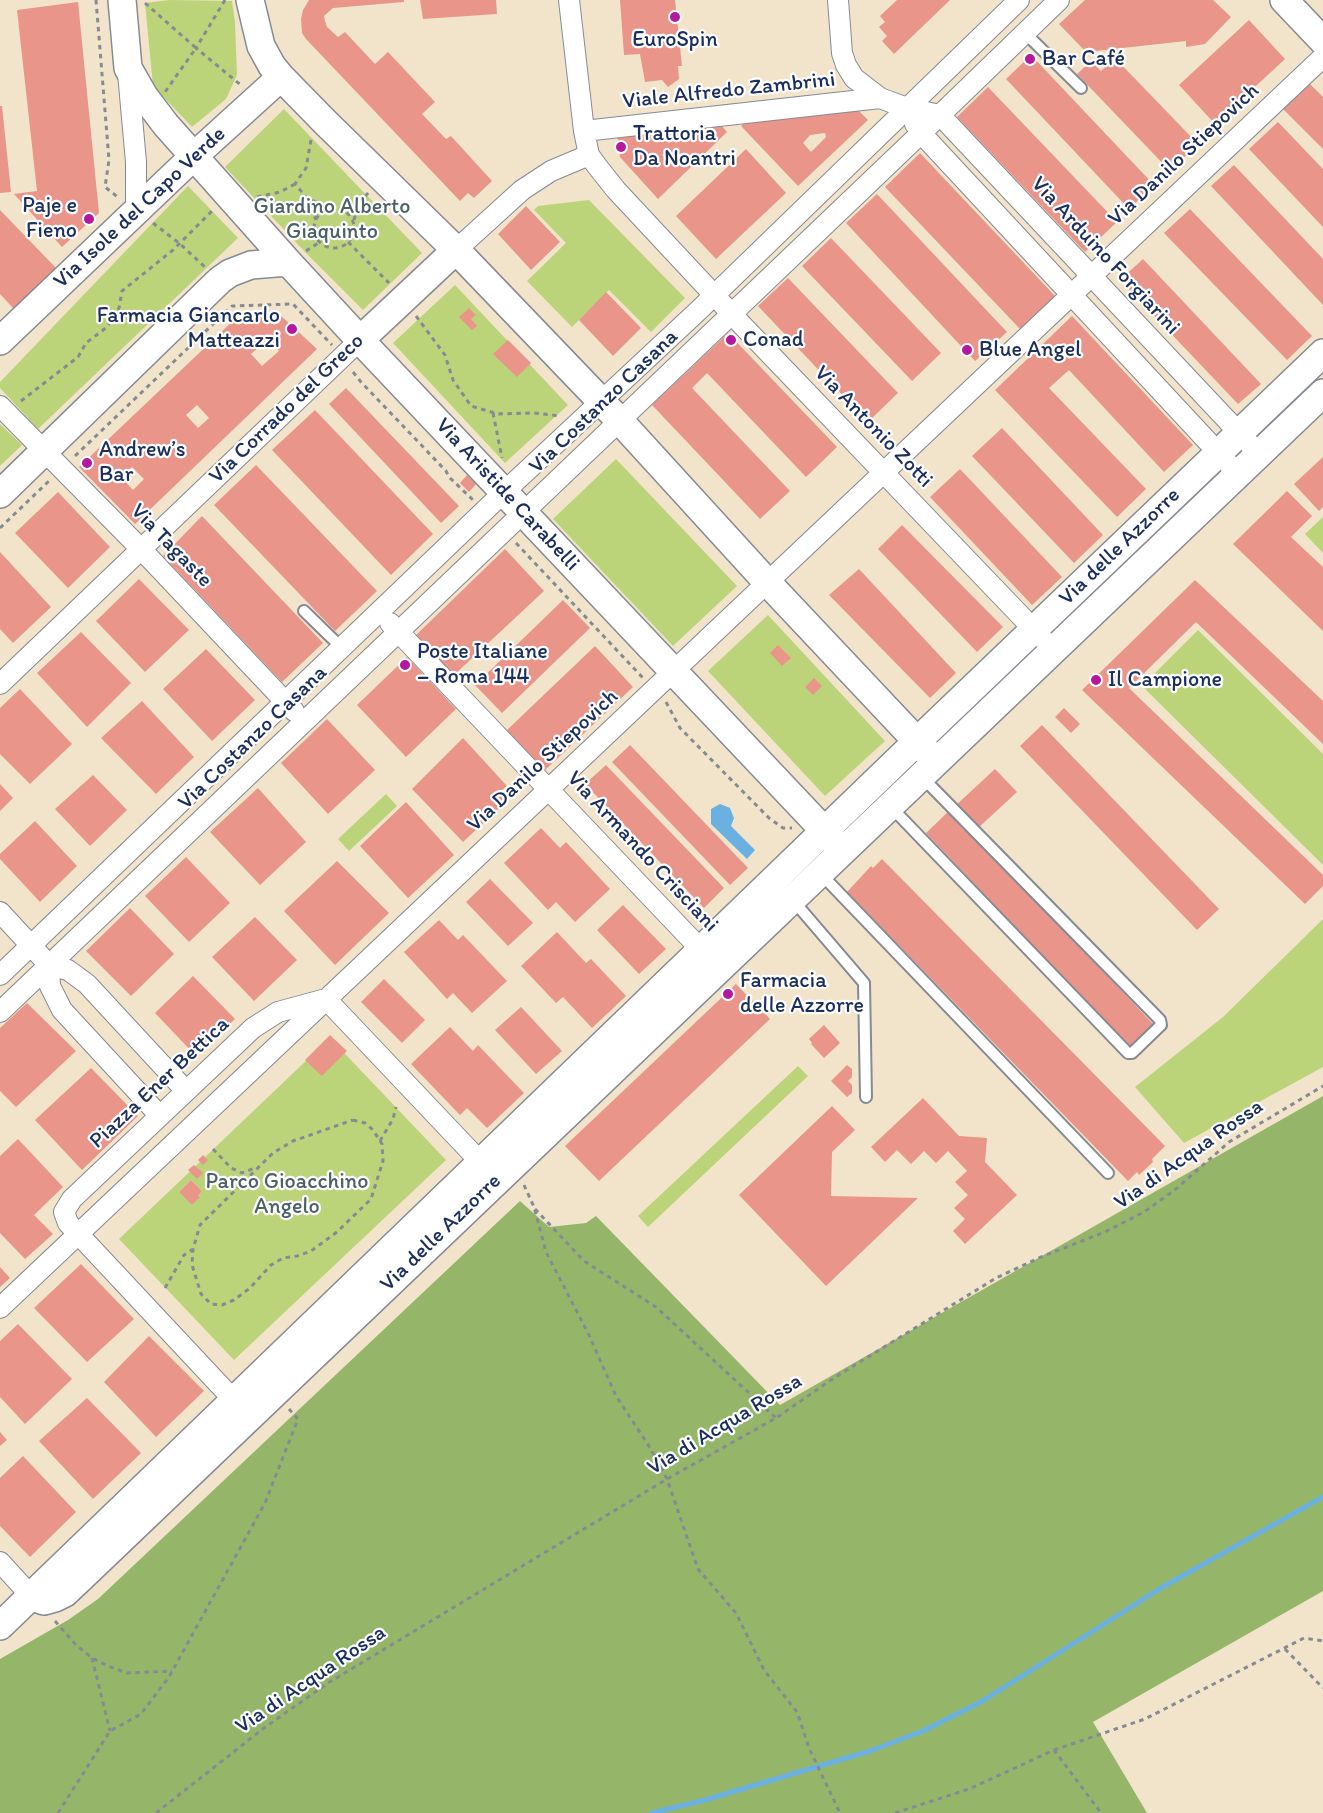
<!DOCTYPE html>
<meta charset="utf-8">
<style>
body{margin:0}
canvas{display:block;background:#f1e4ca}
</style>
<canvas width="1323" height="1813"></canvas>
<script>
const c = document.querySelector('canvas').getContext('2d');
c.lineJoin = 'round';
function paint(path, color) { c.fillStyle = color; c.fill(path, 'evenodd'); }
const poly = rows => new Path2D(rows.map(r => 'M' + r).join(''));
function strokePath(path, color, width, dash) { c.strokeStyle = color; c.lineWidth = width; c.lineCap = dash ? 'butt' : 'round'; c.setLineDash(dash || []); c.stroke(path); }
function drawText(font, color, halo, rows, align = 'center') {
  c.font = font + ' Itim,sans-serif'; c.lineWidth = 4.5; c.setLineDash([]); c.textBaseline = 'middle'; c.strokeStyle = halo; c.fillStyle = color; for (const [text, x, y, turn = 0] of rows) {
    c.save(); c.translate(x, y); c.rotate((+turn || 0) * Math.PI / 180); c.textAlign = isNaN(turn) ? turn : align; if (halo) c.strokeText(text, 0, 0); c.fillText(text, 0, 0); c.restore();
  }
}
paint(poly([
 [170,0,232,1,235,22,237,75,226,99,192,127,153,86,145,3],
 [284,109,422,253,363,310,305,252,225,167],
 [188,186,238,238,38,429,0,388,0,382],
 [589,200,685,298,651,332,609,290,572,327,527,281,566,243,534,210,538,206],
 [455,285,568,405,505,463,393,343],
 [0,424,22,445,0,466],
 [616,459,737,586,673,646,553,519],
 [1323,517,1323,553,1305,534],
 [768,615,885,741,825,796,708,671],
 [1198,630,1323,754,1323,865,1142,686],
 [386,794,397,806,349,851,338,839],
 [1323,919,1323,1067,1184,1143,1135,1087,1223,1017],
 [330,1038,446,1160,234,1360,119,1239],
 [191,1180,202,1191,198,1196,199,1197,192,1204,179,1192],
 [798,1066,808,1076,648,1227,638,1216]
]), '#bcd479');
paint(poly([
 [1323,1096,1323,1591,1093,1722,1147,1813,0,1813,0,1659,68,1620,98,1599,520,1201,549,1227,586,1223,596,1216,780,1405]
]), '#95b669');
paint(poly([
 [720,804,730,808,734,818,731,826,755,850,747,859,711,824,711,809]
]), '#6ab1e1');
strokePath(poly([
 [652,1813,705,1800,870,1751,923,1731,981,1702,1161,1588,1323,1497]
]), '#6ab1e1', 5);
paint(poly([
 [309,0,404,0,404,2,333,8,324,16,325,21,327,27,338,37,345,32,375,64,388,52,435,102,422,114,446,139,451,136,492,181,474,198,468,193,460,201,306,39,302,33,301,19,303,10],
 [420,0,496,0,497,14,423,19],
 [620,0,675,0,682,66,678,66,679,79,668,87,662,80,645,82,640,54,624,55],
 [897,0,950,0,894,54,882,41,887,36,879,27,885,22,880,16],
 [1085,0,1213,0,1231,17,1205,44,1186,47,1186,41,1086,52,1059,24],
 [78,2,99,213,62,247,14,194,37,191,17,10],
 [1249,20,1285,59,1215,124,1179,85],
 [1031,55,1154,185,1129,209,1006,79],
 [1115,58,1198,144,1170,171,1077,74,1091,61,1101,71],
 [1309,83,1323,97,1323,149,1283,109],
 [988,87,1117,222,1085,252,957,117],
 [0,106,2,106,11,192,0,193],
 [856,108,868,120,798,186,741,126,747,121],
 [825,133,826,137,811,152,803,143,810,135],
 [1278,122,1323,169,1323,227,1249,149],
 [719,123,727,132,658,199,620,157,617,133],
 [679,151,680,161,674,167,662,155,664,153],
 [746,149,786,193,716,259,676,216],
 [920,153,1055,296,1020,329,885,187],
 [1234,165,1323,259,1323,305,1211,186],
 [877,194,1007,332,975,361,846,223],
 [526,206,560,242,531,270,498,234],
 [1190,209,1312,336,1287,360,1164,233],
 [0,210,57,269,14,309,0,294],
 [831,238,941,353,912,381,802,266],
 [1143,259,1261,384,1238,404,1120,280],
 [788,278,898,393,868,422,758,306],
 [606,292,641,328,613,356,579,320],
 [469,308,476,315,471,319,477,326,472,330,459,317],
 [279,314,317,349,135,524,79,467,236,318],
 [270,341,279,351,262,366,251,354,264,342],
 [197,405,209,418,198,428,186,415],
 [132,467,144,479,133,490,121,477],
 [1072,316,1193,445,1164,472,1069,370,1049,388,1146,489,1117,517,995,390],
 [728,333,837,447,806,477,707,373,692,388,790,491,760,519,652,405],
 [508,340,531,363,517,377,493,354],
 [346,388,459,506,441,523,329,404],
 [315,410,433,534,391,575,272,450],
 [1002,428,1103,535,1074,563,972,456],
 [1323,457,1323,507,1319,511,1294,484],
 [256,465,377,591,335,631,214,505],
 [960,469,1062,577,1032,605,930,497],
 [467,475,476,484,469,492,460,483],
 [1287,491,1312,516,1291,537,1323,567,1323,631,1233,544],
 [58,492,110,547,68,588,15,533],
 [202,516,323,643,282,682,163,556],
 [902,525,1003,627,977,652,878,549],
 [505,549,544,591,454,675,415,636],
 [0,552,51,607,13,643,0,629],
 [859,569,956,673,930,698,829,595],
 [139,579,189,630,145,672,96,621],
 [1195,580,1323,701,1323,744,1196,622,1129,688,1323,875,1323,886,1305,904,1082,690],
 [563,600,590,628,502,713,475,685],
 [81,632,131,683,87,727,37,673],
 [778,645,791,658,782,666,770,653],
 [595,646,633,687,543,772,506,731],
 [206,649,255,700,212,741,163,689],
 [407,657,456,709,406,757,357,705],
 [814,678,822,686,813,695,805,687],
 [20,689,72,744,30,784,0,754,0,708],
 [142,701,194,757,156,794,101,738],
 [1064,708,1080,724,1071,733,1055,717],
 [327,719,375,770,328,814,281,763],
 [1042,725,1219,909,1197,930,1020,746],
 [463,738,507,786,500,792,508,800,463,842,412,789],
 [630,745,748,868,730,885,612,762],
 [606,765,724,888,704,908,585,784],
 [995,769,1017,792,976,830,954,807],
 [93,775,127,810,90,846,55,809],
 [0,784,13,798,0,811],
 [258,788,306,842,260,885,210,832],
 [406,802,454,855,408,898,360,846],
 [950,810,1153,1024,1129,1047,926,833],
 [35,821,77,866,40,902,0,859,0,854],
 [541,828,560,848,566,842,610,889,575,922,556,902,548,910,504,863],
 [186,857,230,903,189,942,145,896],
 [882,859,1165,1146,1152,1159,1153,1162,1139,1175,1137,1172,1128,1181,847,892,871,866,873,868],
 [337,861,389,913,335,965,284,911],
 [490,879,533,923,508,946,466,902],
 [623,905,666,949,639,974,597,930],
 [130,908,174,954,131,996,86,951],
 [255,917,297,960,254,1001,212,957],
 [439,920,458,940,463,935,507,981,472,1013,453,993,447,999,404,952],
 [557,932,586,963,591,959,626,996,592,1028,563,997,556,1003,521,966],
 [193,976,235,1019,196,1056,155,1013],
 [384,979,425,1020,402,1043,361,1002],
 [736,984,770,1019,599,1181,565,1146],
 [27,1003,76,1051,16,1107,0,1091,0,1028],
 [521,1007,562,1051,536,1074,495,1030],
 [824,1025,840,1043,824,1058,811,1044,812,1043,809,1039],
 [450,1027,473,1051,478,1045,524,1093,487,1128,467,1108,460,1115,411,1064],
 [330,1035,347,1051,322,1076,305,1060],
 [847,1065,852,1069,852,1077,848,1081,852,1085,852,1093,847,1097,831,1081],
 [91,1068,138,1116,82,1170,35,1120],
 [923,1098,959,1136,987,1138,985,1162,1017,1195,965,1244,953,1231,965,1219,954,1208,968,1195,955,1182,967,1171,948,1151,936,1163,924,1151,911,1164,897,1150,885,1162,871,1147],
 [832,1106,855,1130,832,1152,831,1196,918,1198,826,1286,739,1195],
 [18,1139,63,1187,34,1215,53,1234,25,1259,0,1233,0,1156],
 [203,1155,208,1160,203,1165,198,1160],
 [194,1165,203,1173,197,1179,188,1170],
 [191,1180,202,1191,198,1196,200,1197,192,1205,179,1192],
 [81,1264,134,1319,87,1362,34,1308],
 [0,1267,10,1278,0,1287],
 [18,1324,72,1379,25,1424,0,1397,0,1341],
 [149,1336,204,1391,156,1437,104,1382],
 [87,1398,141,1453,93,1499,39,1441],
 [0,1432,7,1440,0,1446],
 [23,1456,76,1512,30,1557,0,1526,0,1478]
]), '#e99589');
const lane = poly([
 [1025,33,1081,88],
 [304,611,342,648],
 [890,806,1128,1053,1132,1053,1161,1025,1160,1020,921,776],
 [820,873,1108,1173],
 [792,899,864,983,866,1097]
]);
const street = poly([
 [569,0,584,131,589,155,597,166,616,190,743,326,1042,638],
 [838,0,842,53,846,65,854,78,880,98,907,108,940,115,1259,454],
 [128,73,136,162,136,211],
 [915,124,921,133,1238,474],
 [584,131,880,98],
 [456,250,522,190,551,171,589,155],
 [0,406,141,549,294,711],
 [390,623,709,958],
 [0,684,360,340],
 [0,912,49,965,68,970,87,984,186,1091],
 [49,965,50,986,62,1010,160,1116],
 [0,975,504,492,699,310,1019,0],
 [326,999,489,1171],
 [0,1012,940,115,1059,0],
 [0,1308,1323,57],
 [243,1410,68,1223,64,1212,72,1199,253,1028,278,1012,326,999],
 [0,1562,32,1597]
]);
const secondary = poly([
 [122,0,128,68,144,96,166,125,288,262,360,340,836,843],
 [250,0,261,46,272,66,281,77,325,122,456,250,620,421,767,582,929,754],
 [1284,0,1323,41],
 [360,340,456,250],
 [0,341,194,156,281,77],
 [0,494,220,280,230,273,251,265,288,262],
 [32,1597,44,1601,55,1598,65,1593,82,1577,1323,393],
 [0,1626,931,728,1323,353]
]);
strokePath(lane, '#868a94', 14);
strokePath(street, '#868a94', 22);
strokePath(secondary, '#868a94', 30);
strokePath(poly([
 [96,0,109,160,105,187,119,198],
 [225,0,196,48,242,86],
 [145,3,196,48,165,92],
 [311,140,306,168,295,184,307,198,328,208],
 [257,197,280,192,295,184],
 [307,200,316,220],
 '314 228a20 20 0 1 1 40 0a20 20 0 1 1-40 0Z',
 [342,208,358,204],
 [354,220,358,204,369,192],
 [153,223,179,243,205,267],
 [348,242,389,283],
 [306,251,320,242],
 [416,316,445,355,453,380,471,406,498,414,534,413,560,416],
 [353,372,361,382,446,471,449,477,473,500],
 [21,401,78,357,86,343,107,327,119,308,122,291,173,250,214,209],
 [493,413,502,458],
 [75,456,232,306,293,304,332,345],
 [0,528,51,479],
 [516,543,643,678],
 [666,702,680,728,769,818,783,828,792,828],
 [353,1120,365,1123,373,1130,382,1144,383,1161,371,1199,337,1232,311,1251,297,1256,283,1258,271,1265,250,1288,234,1300,222,1305,211,1304,201,1294,192,1265,193,1249,200,1225,273,1153,293,1141,353,1120],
 [380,1141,393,1119,396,1107],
 [213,1149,231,1168,242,1173,255,1168],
 [524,1185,534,1207,546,1252,589,1335,616,1396,649,1446,667,1479,698,1569,736,1613,764,1670,797,1712,809,1748,840,1813],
 [535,1209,584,1261,656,1307,776,1418],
 [165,1288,184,1255,193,1249],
 [55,1621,76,1645,92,1658,108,1666,127,1673,172,1671],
 [1285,1649,1323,1688],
 [92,1658,110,1731],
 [1054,1750,1145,1719,1304,1638,1323,1641],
 [58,1813,110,1731,141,1714,169,1677,265,1503,298,1419,289,1409],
 [156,1813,264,1728,328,1683,667,1479,776,1418,834,1378,996,1278,1041,1257,1105,1232,1144,1212,1176,1189,1229,1142,1323,1086],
 [895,1813,969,1789,1054,1750,1101,1813]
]), '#868a94', 3, [4.5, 4.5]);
strokePath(lane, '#fff', 10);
strokePath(street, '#fff', 20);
strokePath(secondary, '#fff', 27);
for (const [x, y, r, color] of [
 [675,17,6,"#b5179e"],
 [1030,59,6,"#b5179e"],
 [621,147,6,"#b5179e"],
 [89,219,6,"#b5179e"],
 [292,329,6,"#b5179e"],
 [731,340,6,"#b5179e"],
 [967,350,6,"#b5179e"],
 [87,463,6,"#b5179e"],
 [405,665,6,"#b5179e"],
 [1096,680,6,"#b5179e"],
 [728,994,6,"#b5179e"]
]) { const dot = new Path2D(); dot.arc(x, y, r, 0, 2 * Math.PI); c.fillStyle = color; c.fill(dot); strokePath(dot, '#fff', 2); }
drawText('22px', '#1b2f5e', '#fff', [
 ["EuroSpin",675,40,"center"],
 ["Bar Café",1042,59],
 ["Trattoria",633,134],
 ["Da Noantri",633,159],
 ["Paje e",77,206,"right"],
 ["Fieno",77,231,"right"],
 ["Farmacia Giancarlo",280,316,"right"],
 ["Matteazzi",280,341,"right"],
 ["Conad",743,340],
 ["Blue Angel",979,350],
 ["Andrew’s",99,450],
 ["Bar",99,475],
 ["Poste Italiane",417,652],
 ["– Roma 144",417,677],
 ["Il Campione",1108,680],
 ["Farmacia",740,981],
 ["delle Azzorre",740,1006]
], 'left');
drawText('22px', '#1b2f5e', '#fff', [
 ["Viale Alfredo Zambrini",729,91,-6],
 ["Via Danilo Stiepovich",1184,155,-43],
 ["Via Isole del Capo Verde",140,208,-43],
 ["Via Arduino Forgiarini",1105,256,47],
 ["Via Costanzo Casana",604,402,-44],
 ["Via Corrado del Greco",287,409,-44],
 ["Via Antonio Zotti",873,427,46],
 ["Via Aristide Carabelli",507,495,47],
 ["Via Tagaste",171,546,46],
 ["Via delle Azzorre",1120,547,-44],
 ["Via Costanzo Casana",253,738,-44],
 ["Via Danilo Stiepovich",543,761,-43],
 ["Via Armando Crisciani",642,852,47],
 ["Piazza Ener Bettica",160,1083,-43],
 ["Via di Acqua Rossa",1189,1155,-35],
 ["Via delle Azzorre",441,1233,-44],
 ["Via di Acqua Rossa",725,1425,-31],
 ["Via di Acqua Rossa",311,1680,-34]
]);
drawText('22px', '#4b6166', '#fff', [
 ["Giardino Alberto",332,207],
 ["Giaquinto",332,232],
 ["Parco Gioacchino",287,1182],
 ["Angelo",287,1207]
]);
</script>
